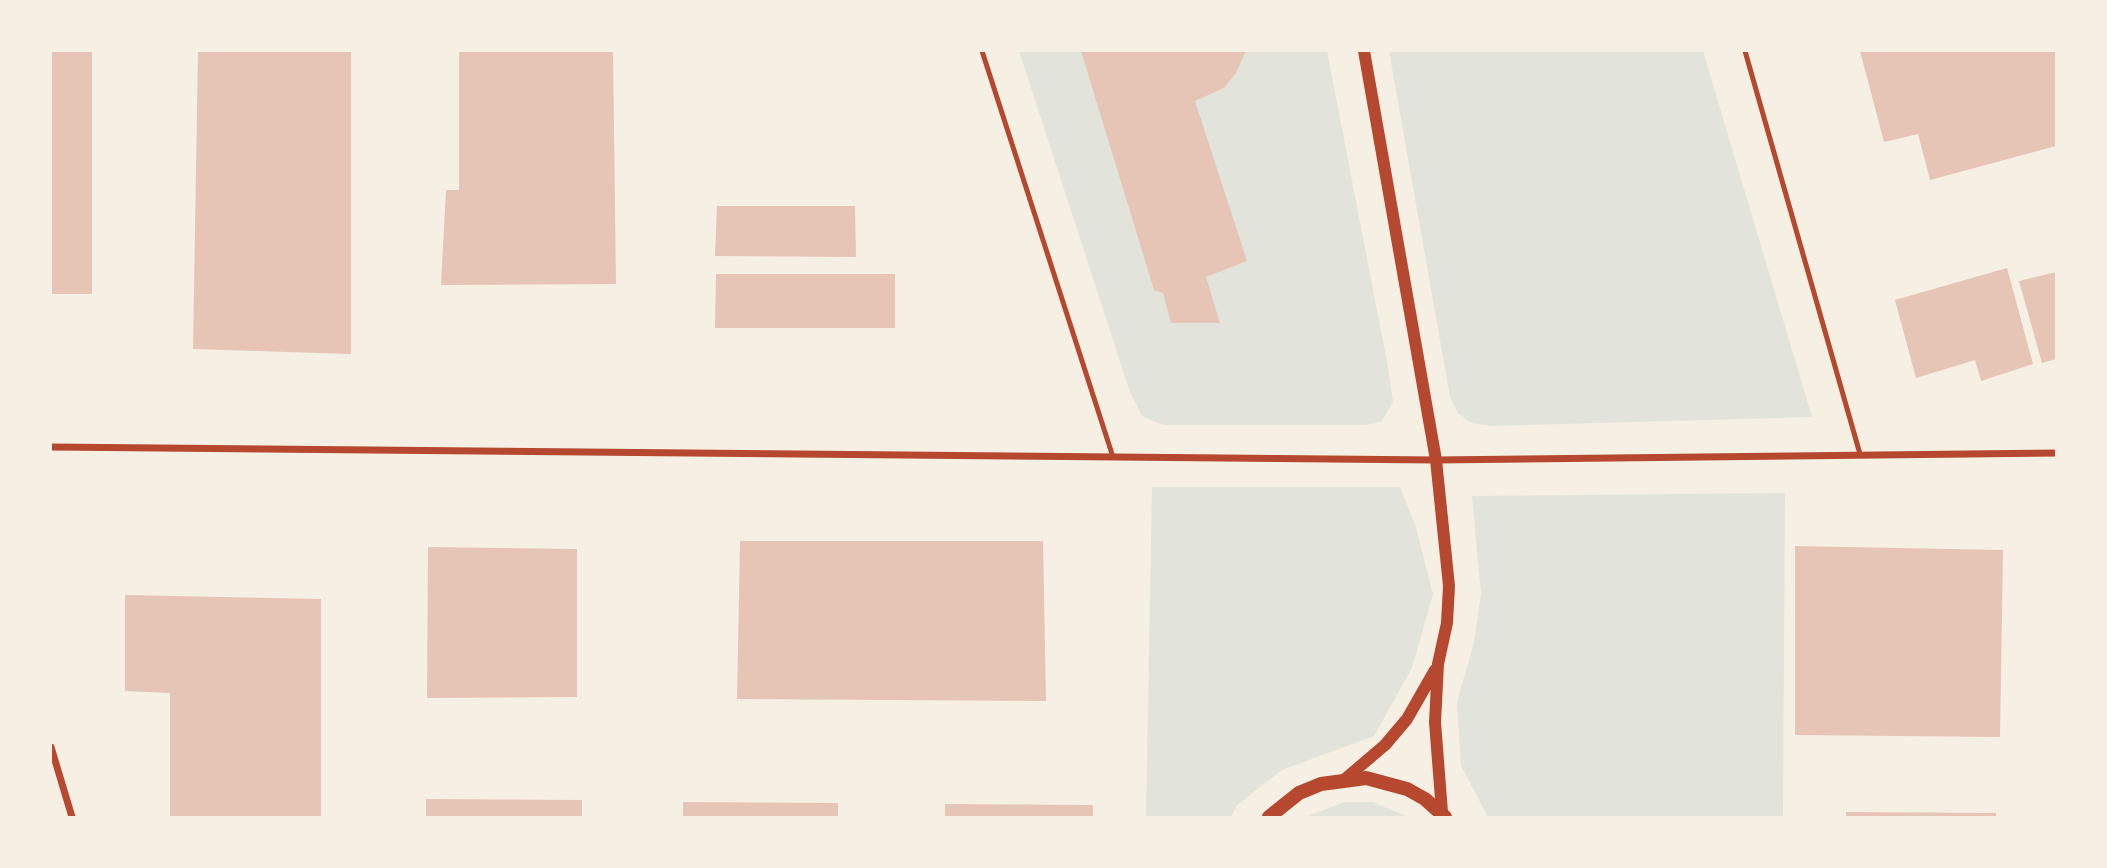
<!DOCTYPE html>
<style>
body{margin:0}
#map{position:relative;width:2107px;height:868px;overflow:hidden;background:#f6efe4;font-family:Helvetica,sans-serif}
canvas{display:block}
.frame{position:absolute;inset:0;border:52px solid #f6efe4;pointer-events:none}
</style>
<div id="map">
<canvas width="2107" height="868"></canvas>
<div class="frame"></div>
</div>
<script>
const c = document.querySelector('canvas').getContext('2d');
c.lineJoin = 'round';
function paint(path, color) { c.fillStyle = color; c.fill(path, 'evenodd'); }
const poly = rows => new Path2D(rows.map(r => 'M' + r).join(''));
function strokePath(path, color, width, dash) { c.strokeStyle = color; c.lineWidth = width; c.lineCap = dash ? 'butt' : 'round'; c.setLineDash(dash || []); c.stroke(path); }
paint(poly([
 [1019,51,1327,51,1388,367,1393,402,1382,421,1366,425,1163,425,1142,416,1130,392],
 [1389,51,1703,51,1812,417,1492,426,1471,423,1458,413,1450,397],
 [1152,487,1400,487,1416,527,1433,594,1412,668,1374,736,1282,770,1237,805,1231,817,1146,817],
 [1785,493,1783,817,1488,817,1461,766,1457,702,1474,642,1481,594,1472,496],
 [1344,802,1372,802,1409,817,1306,817]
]), '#e2e4dc');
paint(poly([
 [51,51,92,51,92,294,51,294],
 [198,51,351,51,351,354,193,349],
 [459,51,613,51,616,284,441,285,446,190,459,190],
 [1081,51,1246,51,1236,73,1224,88,1195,101,1247,261,1206,277,1220,323,1171,323,1163,293,1154,290],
 [1860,51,2056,51,2056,146,1930,180,1918,134,1884,142],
 [717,206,855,206,856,257,715,256],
 [2007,268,2033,364,1981,381,1975,360,1916,378,1895,300],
 [2056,272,2056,359,2042,363,2019,281],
 [716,274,895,274,895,328,715,328],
 [740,541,1043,541,1046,701,737,699],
 [1795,546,2003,550,2000,737,1795,735],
 [428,547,577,549,577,697,427,698],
 [125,595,321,599,321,817,170,817,170,693,125,691],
 [426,799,582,800,582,817,426,817],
 [683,802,838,803,838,817,683,817],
 [945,804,1093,805,1093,817,945,817],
 [1846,812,1996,813,1996,817,1846,817]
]), '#e6c5b7');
strokePath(poly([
 [982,51,1113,457],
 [1745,51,1860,454]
]), '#b5482f', 5);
strokePath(poly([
 [51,447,1436,460,2056,453],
 [51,747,72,817]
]), '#b5482f', 7);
strokePath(poly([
 [1364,51,1436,460,1449,586,1447,623,1438,664,1435,722,1442,812],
 [1345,779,1385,745,1407,719,1435,670]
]), '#b5482f', 12);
strokePath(poly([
 [1269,817,1299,793,1321,784,1366,778,1407,789,1425,799,1445,817]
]), '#b5482f', 14);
</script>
